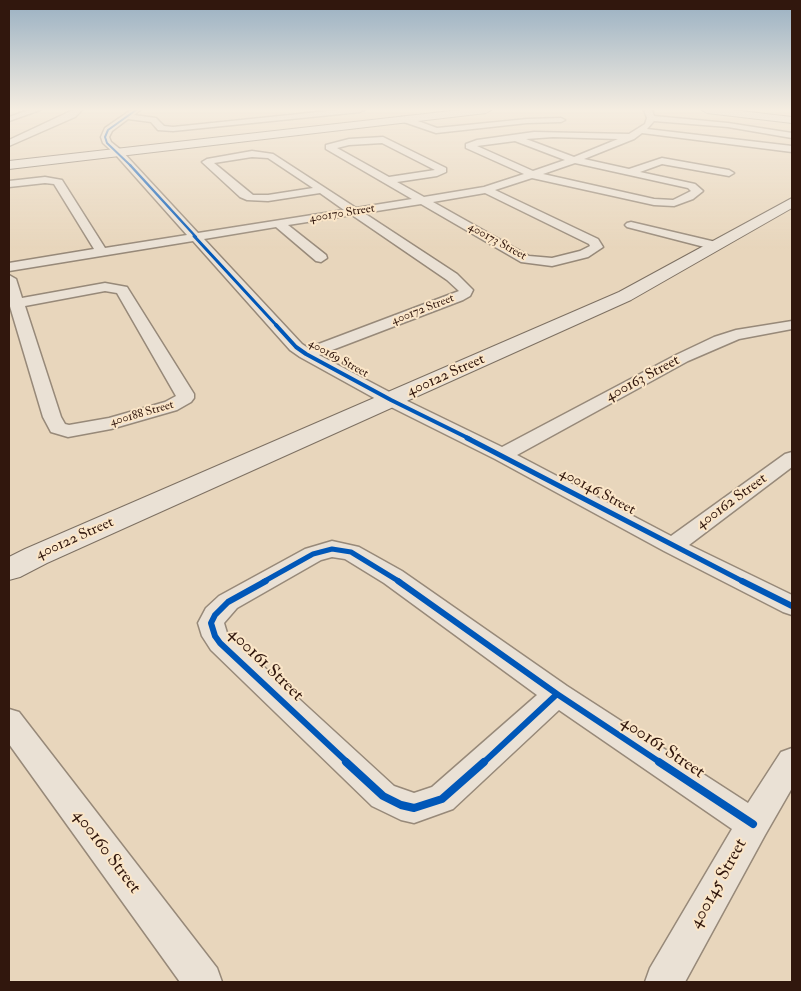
<!DOCTYPE html>
<style>
body{margin:0}
#map{position:relative;width:801px;height:991px;overflow:hidden;background:#e8d6bc;font-family:"IM FELL Double Pica",serif}
canvas{display:block}
.frame{position:absolute;inset:0;border:10px solid #31170d;pointer-events:none}
</style>
<div id="map">
<canvas width="801" height="991"></canvas>
<div class="frame"></div>
</div>
<script>
const c = document.querySelector('canvas').getContext('2d');
c.lineJoin = 'round';
const poly = rows => new Path2D(rows.map(r => 'M' + r).join(''));
function strokePath(path, color, width, dash) { c.strokeStyle = color; c.lineWidth = width; c.lineCap = dash ? 'butt' : 'round'; c.setLineDash(dash || []); c.stroke(path); }
function paint(path, color) { c.fillStyle = color; c.fill(path, 'evenodd'); }
function drawText(font, color, halo, rows, align = 'center') {
  c.font = font + ' "IM FELL Double Pica",serif'; c.lineWidth = 4; c.setLineDash([]); c.textBaseline = 'middle'; c.strokeStyle = halo; c.fillStyle = color; for (const [text, x, y, turn = 0] of rows) {
    c.save(); c.translate(x, y); c.rotate((+turn || 0) * Math.PI / 180); c.textAlign = isNaN(turn) ? turn : align; if (halo) c.strokeText(text, 0, 0); c.fillText(text, 0, 0); c.restore();
  }
}
const street = poly([
 [29,110,40,110,9,121,9,117,29,110],
 [73,110,82,110,75,117,9,146,9,140,73,110],
 [131,110,140,110,134,115,156,118,164,126,173,127,338,110,364,110,360,112,173,131,158,130,151,122,128,119,112,131,109,137,111,142,121,150,198,233,344,210,320,193,268,201,247,200,240,197,202,162,207,159,252,151,273,154,356,208,412,199,326,149,326,145,349,139,383,137,446,168,446,172,437,176,397,182,424,197,484,187,524,174,466,148,466,144,477,140,534,132,629,134,645,124,647,118,644,110,652,110,654,116,728,123,792,133,792,138,728,127,654,121,647,129,792,146,792,152,642,133,634,139,584,159,629,169,662,158,729,170,734,173,729,176,662,164,640,172,695,184,703,191,693,199,674,206,654,205,532,178,495,190,598,239,603,247,588,257,552,266,521,262,421,204,364,213,457,274,473,290,470,296,463,300,319,355,397,396,502,447,676,355,714,337,736,330,792,321,792,329,739,339,688,361,517,455,671,536,785,454,792,452,792,467,689,545,792,595,792,615,783,612,664,551,495,459,385,404,300,357,290,350,193,241,9,271,9,263,94,249,54,184,45,183,9,187,9,181,45,177,62,180,105,248,187,235,115,154,103,143,101,137,105,128,131,110],
 [553,137,618,139,574,157,526,139,553,137],
 [515,141,565,160,533,171,477,146,515,141],
 [382,143,435,170,389,177,337,148,349,145,382,143],
 [252,157,268,158,313,188,268,195,253,195,214,163,252,157],
 [575,163,688,188,691,191,673,200,654,199,543,174,575,163],
 [485,193,589,244,590,246,580,251,552,258,529,256,433,202,485,193],
 [352,215,447,280,459,291,308,348,302,344,204,239,276,227,316,261,321,262,327,258,326,255,288,225,352,215],
 [401,117,407,117,437,128,527,119,561,118,565,120,561,122,527,123,436,133,401,121,401,117],
 [631,222,720,243,722,246,716,250,627,227,625,225,627,223,631,222],
 [9,275,16,279,22,298,105,283,127,287,194,394,194,398,191,402,177,410,111,429,68,437,51,432,43,417,9,303,9,275],
 [105,291,117,293,176,396,165,402,109,418,69,425,65,424,61,417,25,306,105,291],
 [332,541,359,547,402,571,567,686,748,803,781,752,792,748,792,788,765,835,685,982,645,982,650,968,732,829,559,710,453,809,414,823,401,820,372,806,211,650,202,636,198,623,206,608,219,596,305,549,332,541],
 [332,557,345,559,384,583,537,695,432,787,414,793,394,786,227,633,224,623,237,608,321,560,332,557],
 [9,709,19,712,217,968,222,982,180,982,9,744,9,709]
]);
const secondary = poly([
 [460,110,491,110,486,113,9,169,9,161,460,110],
 [702,110,732,110,792,117,792,123,707,113,702,110],
 [792,198,792,208,631,300,47,563,20,577,9,580,9,557,25,549,619,292,792,198]
]);
strokePath(street, '#978979', 3);
strokePath(secondary, '#7d7062', 2);
paint(street, '#eae1d5');
paint(secondary, '#eae1d5');
strokePath(poly([
 [131,166,107,143,105,137,108,130,136,110]
]), '#0057b8', 2);
strokePath(poly([
 [130,165,196,237]
]), '#0057b8', 2.5);
strokePath(poly([
 [194,236,277,326]
]), '#0057b8', 3);
strokePath(poly([
 [276,325,296,347,306,354,391,400,470,439]
]), '#0057b8', 4);
strokePath(poly([
 [467,438,744,582],
 [263,582,313,554,332,549,351,552,400,582]
]), '#0057b8', 5);
strokePath(poly([
 [266,581,228,602,215,615,211,623,215,636,220,643,348,763],
 [398,581,557,694],
 [742,581,792,606],
 [557,694,661,763],
 [483,763,557,694]
]), '#0057b8', 6);
strokePath(poly([
 [346,762,383,796,401,805,414,808,442,799,484,762],
 [659,762,753,824]
]), '#0057b8', 8);
const sky = c.createLinearGradient(0, 0, 0, 249);
sky.addColorStop(0, '#99b0c2');
sky.addColorStop(0.44, '#f5ede1');
sky.addColorStop(1, '#f5ede100');
c.fillStyle = sky;
c.fillRect(0, 0, 801, 249);
drawText('12px', '#31170d', '#fbe6c8', [
 ["400170 Street",342,214,-9],
 ["400173 Street",497,242,29],
 ["400172 Street",423,310,-21],
 ["400169 Street",338,359,29],
 ["400188 Street",142,414,-16]
]);
drawText('15px', '#31170d', '#fbe6c8', [
 ["400122 Street",446,376,-24],
 ["400163 Street",643,379,-28],
 ["400146 Street",597,492,28],
 ["400162 Street",732,502,-36],
 ["400122 Street",75,539,-24]
]);
drawText('18px', '#31170d', '#fbe6c8', [
 ["400161 Street",265,665,44],
 ["400161 Street",662,748,34],
 ["400160 Street",106,852,53],
 ["400145 Street",719,884,-61]
]);
</script>
